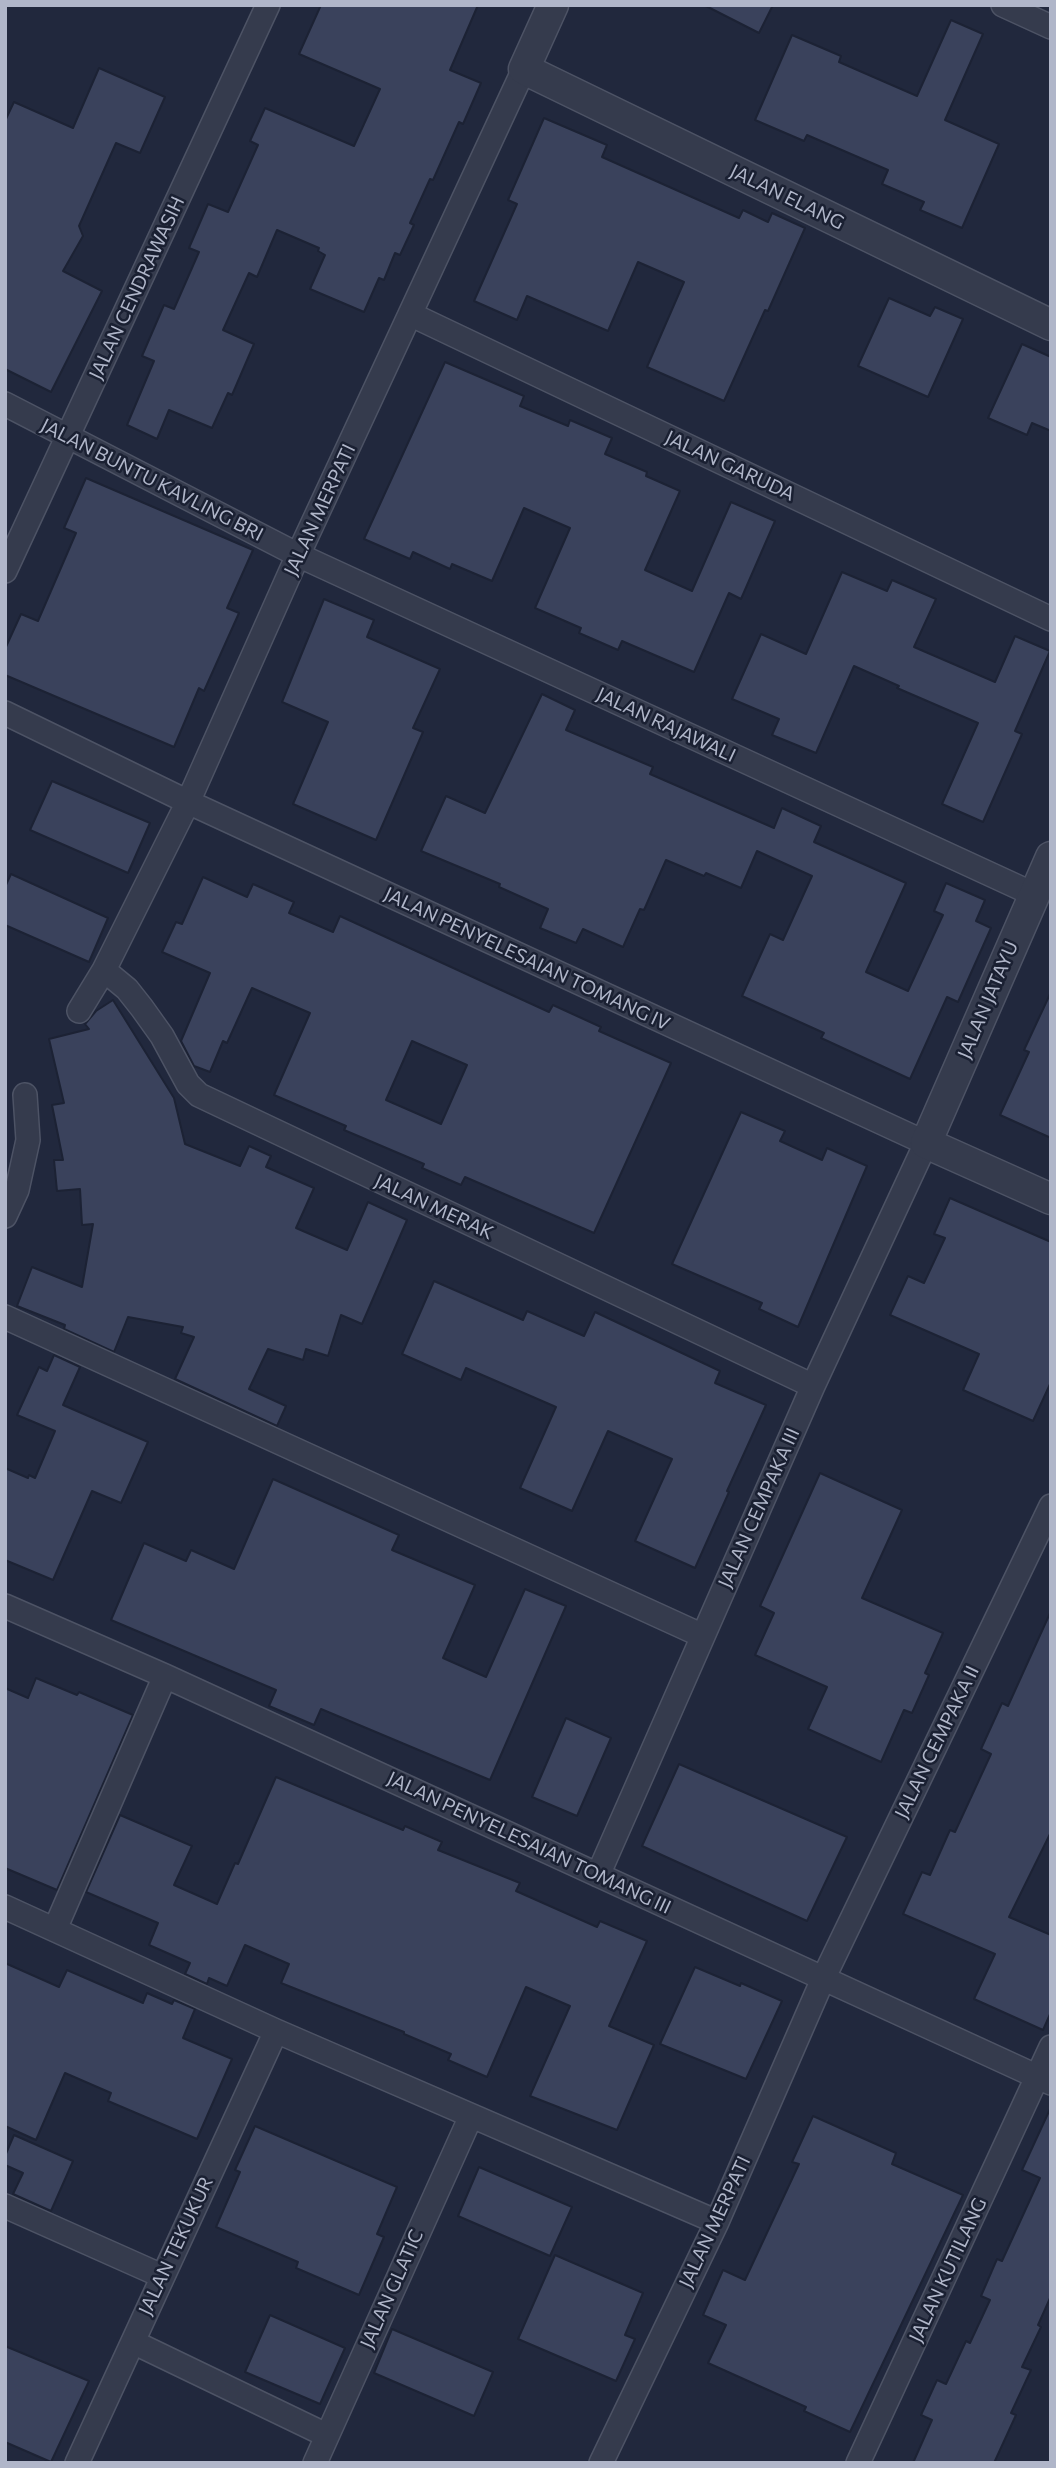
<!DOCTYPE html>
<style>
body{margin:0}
#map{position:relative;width:1056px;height:2468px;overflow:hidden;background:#21283d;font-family:Commissioner,sans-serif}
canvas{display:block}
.frame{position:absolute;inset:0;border:7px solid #b0b6c9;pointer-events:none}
</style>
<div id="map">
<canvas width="1056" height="2468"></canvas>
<div class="frame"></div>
</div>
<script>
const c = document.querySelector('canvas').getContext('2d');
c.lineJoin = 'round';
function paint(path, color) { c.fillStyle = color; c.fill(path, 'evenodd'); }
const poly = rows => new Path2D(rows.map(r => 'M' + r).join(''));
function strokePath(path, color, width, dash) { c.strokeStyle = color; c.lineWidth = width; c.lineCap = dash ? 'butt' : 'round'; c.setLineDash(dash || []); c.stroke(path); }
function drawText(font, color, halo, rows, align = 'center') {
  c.font = font + ' Commissioner,sans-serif'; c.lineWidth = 5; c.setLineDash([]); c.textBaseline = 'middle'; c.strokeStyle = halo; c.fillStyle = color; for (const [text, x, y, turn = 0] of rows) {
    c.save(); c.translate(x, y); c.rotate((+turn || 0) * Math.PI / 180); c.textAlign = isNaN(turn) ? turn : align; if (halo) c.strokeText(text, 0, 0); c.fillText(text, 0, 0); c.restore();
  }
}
const building = poly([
 [321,5,478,5,450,70,481,83,463,124,459,122,433,180,430,179,410,223,414,225,400,255,395,253,384,280,379,278,364,312,310,289,325,255,318,251,319,248,277,230,257,277,249,273,223,330,254,344,232,395,228,393,212,428,169,410,157,439,127,425,154,361,142,356,164,305,174,309,199,252,189,248,208,204,228,212,258,145,250,141,265,108,354,146,380,89,299,54,321,5],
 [704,5,773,5,759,33,704,5],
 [951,20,983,34,945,120,999,144,962,228,920,210,924,202,882,184,888,170,807,135,804,141,755,120,792,35,841,56,839,62,917,96,951,20],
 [99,68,165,97,140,153,116,143,79,226,83,236,63,271,102,291,51,392,5,369,5,121,14,102,73,128,99,68],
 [544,118,607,145,602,157,739,218,743,210,768,222,772,213,805,228,768,311,765,310,724,401,647,367,684,282,638,262,608,331,527,296,517,320,474,301,517,204,508,200,544,118],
 [889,298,930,316,935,307,963,319,928,397,858,366,889,298],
 [1022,344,1051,357,1051,431,1032,423,1027,435,988,418,1022,344],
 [445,362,524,396,520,406,568,426,570,420,612,438,605,454,647,472,646,476,680,491,645,570,692,591,731,502,775,521,741,599,729,593,694,672,622,641,618,650,579,633,581,628,535,608,570,528,524,508,492,581,452,564,450,569,413,552,410,559,364,539,445,362],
 [86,478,253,550,227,608,239,613,204,691,199,688,174,747,5,675,5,649,21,614,38,621,76,533,64,528,86,478],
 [842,572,887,591,892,580,936,599,914,647,995,682,1015,636,1050,651,1015,731,1022,734,983,822,942,804,978,723,897,688,899,686,854,666,816,753,772,735,779,719,732,699,761,634,806,654,842,572],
 [324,599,374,620,367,637,440,669,413,728,423,732,376,840,293,804,328,722,282,702,324,599],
 [542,694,575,710,566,730,653,767,650,774,774,828,782,808,821,826,814,842,906,883,866,972,908,991,943,915,934,911,946,883,985,900,976,921,991,928,958,1002,947,997,910,1079,821,1038,824,1033,742,996,770,934,783,940,812,876,757,851,741,888,706,873,704,876,666,860,644,910,640,909,623,947,583,929,576,943,540,928,548,909,499,887,500,884,421,851,446,796,485,813,542,694],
 [52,781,150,823,128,873,30,830,52,781],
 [11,874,108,918,89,962,5,925,5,887,11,874],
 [203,877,247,897,253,884,294,902,289,913,333,932,340,916,549,1012,553,1005,601,1027,599,1031,671,1063,594,1233,465,1177,461,1185,422,1168,424,1164,344,1130,346,1126,274,1095,310,1013,252,988,227,1043,223,1041,210,1072,194,1066,181,1041,210,973,162,952,176,922,182,924,203,877],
 [412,1041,467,1065,441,1124,386,1100,412,1041],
 [1051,992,1051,1138,1000,1115,1029,1052,1024,1050,1051,992],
 [113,1000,174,1098,185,1144,240,1166,249,1146,271,1156,266,1167,314,1188,296,1228,347,1250,368,1202,407,1220,362,1324,341,1315,328,1356,306,1349,303,1360,268,1349,249,1389,286,1406,277,1426,175,1379,194,1337,181,1333,183,1327,128,1317,114,1352,64,1329,65,1325,17,1306,32,1267,82,1287,93,1224,82,1225,80,1189,57,1191,54,1160,63,1160,52,1105,64,1103,49,1039,89,1029,85,1024,96,1011,113,1000],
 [741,1112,785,1131,780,1141,822,1160,827,1148,867,1166,798,1327,759,1309,762,1303,672,1264,741,1112],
 [950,1198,1051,1242,1051,1382,1033,1421,963,1390,979,1354,890,1315,908,1276,924,1283,945,1238,934,1234,950,1198],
 [434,1281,523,1320,527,1311,584,1336,595,1312,720,1371,715,1383,766,1405,727,1491,729,1492,695,1568,635,1541,672,1459,608,1431,572,1511,520,1488,556,1407,466,1368,461,1380,402,1354,434,1281],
 [54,1355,80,1367,63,1405,148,1442,121,1503,92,1491,53,1580,5,1560,5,1468,28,1478,29,1475,35,1478,55,1431,17,1415,39,1367,47,1371,54,1355],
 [820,1473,902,1510,862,1598,943,1633,925,1673,929,1675,912,1713,904,1710,881,1762,808,1729,827,1687,755,1655,774,1613,760,1606,820,1473],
 [273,1479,399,1535,392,1550,475,1585,443,1658,486,1677,525,1589,566,1606,490,1780,321,1709,314,1725,269,1706,276,1690,111,1620,144,1543,186,1561,191,1550,234,1569,273,1479],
 [1051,1611,1051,1832,1009,1917,1051,1935,1051,2012,1043,2030,974,1999,995,1954,903,1914,922,1872,930,1875,950,1830,955,1832,991,1754,981,1749,1002,1703,1008,1706,1051,1611],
 [36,1678,77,1695,79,1692,133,1715,57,1890,5,1868,5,1688,28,1698,36,1678],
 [566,1718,611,1738,577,1816,532,1797,566,1718],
 [679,1764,847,1837,807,1921,642,1846,679,1764],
 [276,1777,403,1830,405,1826,442,1842,438,1850,520,1883,516,1891,597,1927,600,1921,647,1941,609,2026,654,2045,617,2130,530,2096,570,2006,526,1987,487,2077,448,2060,451,2054,404,2034,404,2032,281,1983,289,1964,245,1945,227,1986,209,1978,207,1984,185,1974,190,1963,149,1945,158,1923,86,1892,120,1815,192,1846,174,1885,217,1904,235,1863,238,1864,276,1777],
 [5,1963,59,1987,67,1970,143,2003,147,1993,172,2004,174,2000,195,2009,183,2038,232,2059,197,2139,108,2101,111,2093,65,2073,36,2140,5,2126,5,1963],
 [695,1967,740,1986,741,1983,782,2001,746,2079,660,2044,695,1967],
 [1051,2107,1051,2296,1038,2325,1041,2327,1022,2367,1031,2370,1011,2413,1016,2415,994,2463,913,2463,932,2420,921,2415,937,2380,946,2384,966,2341,970,2343,990,2300,981,2296,997,2259,1002,2261,1040,2178,1022,2170,1051,2107],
 [813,2116,896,2153,892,2164,963,2195,850,2432,804,2411,806,2407,708,2363,726,2325,703,2315,723,2270,745,2280,799,2164,792,2162,813,2116],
 [255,2126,397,2187,377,2234,384,2237,359,2295,296,2268,298,2262,216,2227,240,2172,235,2170,255,2126],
 [14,2135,73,2161,51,2211,13,2194,23,2173,5,2165,5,2156,14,2135],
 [479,2167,572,2207,550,2256,458,2216,479,2167],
 [555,2255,643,2293,625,2335,635,2339,616,2381,518,2339,555,2255],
 [270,2315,345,2348,320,2404,245,2372,270,2315],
 [392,2329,493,2372,474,2416,374,2373,392,2329],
 [5,2346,89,2381,51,2462,5,2442,5,2346]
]);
paint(building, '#3a425c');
strokePath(building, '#1c2234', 2);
const minor = poly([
 [1003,5,1051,27],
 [410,314,1051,619],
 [5,404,298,555,1033,894],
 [5,571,268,5],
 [5,713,188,802,926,1143,813,1386,598,1875],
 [104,970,127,989,142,1008,162,1036,188,1084,199,1095,813,1386],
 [79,1011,104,970,188,802,298,555,524,69],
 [5,1216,17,1190,28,1140,25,1095],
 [5,1317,703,1636],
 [5,1606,165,1676,1051,2083],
 [5,1907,276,2031,717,2222],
 [55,1929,165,1676],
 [5,2206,162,2276],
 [133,2342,326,2435],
 [77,2463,276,2031],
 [315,2463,471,2116],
 [601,2463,717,2222,823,1979,1051,1506],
 [858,2463,1051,2047]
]);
const tertiary = poly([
 [553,5,524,69,1051,325],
 [1051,857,926,1143,1051,1199]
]);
strokePath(minor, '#4d5365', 26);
strokePath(tertiary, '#4d5365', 33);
strokePath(minor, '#353b4d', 23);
strokePath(tertiary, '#353b4d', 30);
drawText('19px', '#b0b6c9', '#1a2032', [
 ["JALAN ELANG",787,197,26],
 ["JALAN CENDRAWASIH",137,288,-65],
 ["JALAN GARUDA",730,466,25],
 ["JALAN BUNTU KAVLING BRI",152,480,27],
 ["JALAN MERPATI",320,510,-65],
 ["JALAN RAJAWALI",666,725,25],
 ["JALAN PENYELESAIAN TOMANG IV",527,959,25],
 ["JALAN JATAYU",988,1000,-67],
 ["JALAN MERAK",434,1207,25],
 ["JALAN CEMPAKA III",759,1508,-66],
 ["JALAN CEMPAKA II",937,1742,-64],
 ["JALAN PENYELESAIAN TOMANG III",529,1843,25],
 ["JALAN MERPATI",715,2222,-65],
 ["JALAN TEKUKUR",176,2246,-65],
 ["JALAN KUTILANG",948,2270,-65],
 ["JALAN GLATIC",392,2289,-66]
]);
</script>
